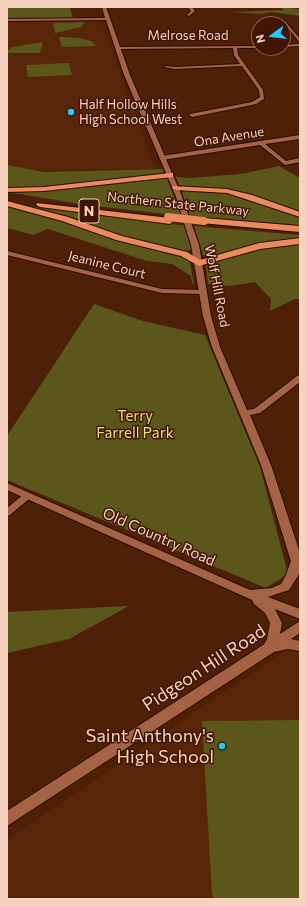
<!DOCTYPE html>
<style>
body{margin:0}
#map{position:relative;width:307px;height:906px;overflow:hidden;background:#4d2007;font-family:Commissioner,sans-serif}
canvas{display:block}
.frame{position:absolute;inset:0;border:8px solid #f7d2c1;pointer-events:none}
.north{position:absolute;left:251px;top:16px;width:40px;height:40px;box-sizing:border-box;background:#411500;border:1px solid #8a614d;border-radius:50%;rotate:255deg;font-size:11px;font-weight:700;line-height:16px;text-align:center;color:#f7d2c1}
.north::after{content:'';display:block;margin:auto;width:14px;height:18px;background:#20c9fd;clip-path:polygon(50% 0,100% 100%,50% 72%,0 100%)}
</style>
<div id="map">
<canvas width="307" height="906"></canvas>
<div class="frame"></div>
<div class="north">N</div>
</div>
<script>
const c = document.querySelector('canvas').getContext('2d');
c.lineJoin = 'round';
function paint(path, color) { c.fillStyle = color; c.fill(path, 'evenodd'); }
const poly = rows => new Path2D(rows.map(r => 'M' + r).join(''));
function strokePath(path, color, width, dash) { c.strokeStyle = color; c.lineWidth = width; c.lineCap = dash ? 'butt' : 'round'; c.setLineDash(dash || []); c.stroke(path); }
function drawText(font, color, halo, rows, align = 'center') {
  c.font = font + ' Commissioner,sans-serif'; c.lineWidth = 3; c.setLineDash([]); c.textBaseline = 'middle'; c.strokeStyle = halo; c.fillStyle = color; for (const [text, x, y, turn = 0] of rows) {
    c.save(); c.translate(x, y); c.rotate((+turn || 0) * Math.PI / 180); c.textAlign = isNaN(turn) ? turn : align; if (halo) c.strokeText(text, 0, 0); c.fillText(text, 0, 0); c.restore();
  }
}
paint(poly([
 [101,20,155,169,7,171,7,22],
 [292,646,300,652,300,899,7,899,7,840]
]), '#582508');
paint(poly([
 [7,7,70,7,73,18,7,19],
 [284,7,300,8,291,9,300,9,300,16,272,12,262,14,230,12,284,10,281,8],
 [85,22,81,27,55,33,53,23],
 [59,37,79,38,91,41,96,46,62,47],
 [43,42,40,53,7,53,8,50,13,47],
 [69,63,72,75,28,77,26,65],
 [7,165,44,172,163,169,164,172,161,175,135,176,49,188,7,188],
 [279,166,300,178,300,214,230,190,184,186,179,185,176,177,190,178,241,174],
 [163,177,167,179,182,216,86,205,7,192,7,190,51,190,141,178],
 [186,190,217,191,233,194,300,216,300,227,190,217,182,192],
 [7,204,180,253,189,258,194,284,192,283,191,276,172,264,147,261,48,229,33,235,7,228],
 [29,206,188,226,192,249,187,251,163,247,125,238],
 [194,226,300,235,300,240,209,258,203,255],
 [300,243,300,299,295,299,270,311,271,299,255,282,230,286,208,284,206,265,208,262,265,247],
 [94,304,143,321,205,335,260,467,288,574,266,588,7,480,7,436],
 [129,606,69,639,7,653,7,612],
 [300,720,300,899,215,899,212,895,202,721]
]), '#5b571a');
const minor = poly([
 [188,7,192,7,195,11,189,16,187,15,191,11,188,7],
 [283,21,285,21,300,39,300,43,283,21],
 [300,44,300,46,283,47,283,45,300,44],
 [259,46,260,48,237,48,238,55,263,90,264,99,256,104,247,106,192,117,189,115,190,114,252,102,260,97,259,90,242,66,175,69,164,67,166,66,175,67,240,64,234,55,233,48,118,49,116,48,118,47,259,46],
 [300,135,300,139,265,144,286,161,300,158,300,162,285,165,260,145,162,160,159,158,162,156,300,135],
 [7,251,162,289,203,290,207,292,203,294,162,293,7,255,7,251],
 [27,493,30,494,32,496,30,498,10,515,7,516,7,508,24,494,27,493]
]);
const tertiary = poly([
 [102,7,106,7,130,75,181,194,199,245,211,316,220,347,247,410,254,409,297,376,300,375,300,382,260,413,250,415,271,465,300,553,300,575,296,574,294,571,261,465,212,347,203,316,191,245,175,194,124,75,106,20,7,21,7,19,105,18,102,7],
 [300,621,300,633,291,639,300,641,300,651,288,649,274,652,7,826,7,811,300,621]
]);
const secondary = poly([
 [7,483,250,590,272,588,281,584,286,575,293,555,300,555,300,568,298,576,289,590,268,597,300,609,300,619,275,609,282,623,279,639,271,654,267,655,263,654,261,650,267,639,270,623,265,613,254,604,252,600,7,490,7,483]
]);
const motorway = poly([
 [170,173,173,173,173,177,44,191,7,192,7,188,44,187,170,173],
 [173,186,227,189,252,195,300,212,300,217,227,193,176,190,172,188,173,186],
 [7,201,68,217,122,236,187,252,200,260,259,243,300,238,300,244,260,249,199,266,181,256,116,240,62,221,7,206,7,201],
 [37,203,170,218,174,221,170,224,40,207,36,205,37,203],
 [204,218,300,226,300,232,201,223,200,221,204,218]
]);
strokePath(minor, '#2b0c00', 2);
strokePath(tertiary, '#2b0c00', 2);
strokePath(secondary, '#2b0c00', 2);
strokePath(motorway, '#2b0c00', 2);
paint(minor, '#a36344');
paint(tertiary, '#a36344');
paint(secondary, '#a36344');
paint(motorway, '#eb8a5c');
const motorwayBridge = poly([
 [168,217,204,221]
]);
strokePath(motorwayBridge, '#2b0c00', 8, []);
strokePath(motorwayBridge, '#eb8a5c', 8);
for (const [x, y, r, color] of [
 [71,112,4,"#20c9fd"],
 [222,746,4,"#20c9fd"]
]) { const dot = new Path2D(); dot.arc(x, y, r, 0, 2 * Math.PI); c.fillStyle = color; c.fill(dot); strokePath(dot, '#411500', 1.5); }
drawText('13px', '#f7d2c1', '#411500', [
 ["Melrose Road",188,36],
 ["Ona Avenue",229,137,-9],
 ["Northern State Parkway",178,204,6],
 ["Jeanine Court",107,265,14],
 ["Wolf Hill Road",217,286,79]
]);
drawText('13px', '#f7d2c1', '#411500', [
 ["Half Hollow Hills",79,105],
 ["High School West",79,120]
], 'left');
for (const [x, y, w] of [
 [89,211,20]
]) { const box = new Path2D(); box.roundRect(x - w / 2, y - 12, w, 24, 3); c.fillStyle = '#411500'; c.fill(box); strokePath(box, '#f7d2c1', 1); }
drawText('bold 14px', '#f7d2c1', null, [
 ["N",89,211]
]);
drawText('15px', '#e7e16d', '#411500', [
 ["Terry",135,416],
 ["Farrell Park",135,433]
]);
drawText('15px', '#f7d2c1', '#411500', [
 ["Old Country Road",159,537,24]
]);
drawText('18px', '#f7d2c1', '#411500', [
 ["Pidgeon Hill Road",204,668,-33]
]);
drawText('18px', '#f7d2c1', '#411500', [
 ["Saint Anthony's",214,736],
 ["High School",214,757]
], 'right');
</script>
